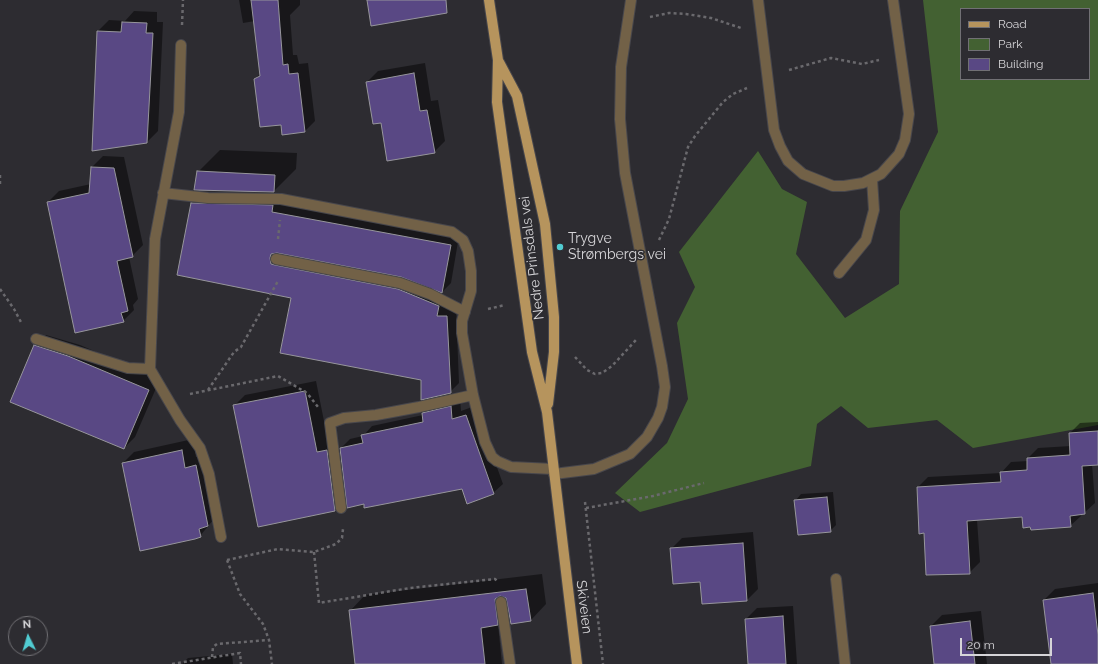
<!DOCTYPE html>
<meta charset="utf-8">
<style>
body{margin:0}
#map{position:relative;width:1098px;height:664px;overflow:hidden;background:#2d2c31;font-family:Raleway,sans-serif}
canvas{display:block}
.legend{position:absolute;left:960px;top:8px;width:130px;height:72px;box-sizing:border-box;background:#2d2c31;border:1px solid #717074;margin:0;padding:5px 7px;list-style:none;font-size:12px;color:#d6d5d8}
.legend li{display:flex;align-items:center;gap:8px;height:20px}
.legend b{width:20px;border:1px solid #717074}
.north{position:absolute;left:8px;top:616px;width:40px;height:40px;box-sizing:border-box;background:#2d2c31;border:1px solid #717074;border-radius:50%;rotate:355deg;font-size:11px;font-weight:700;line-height:16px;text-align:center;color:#d6d5d8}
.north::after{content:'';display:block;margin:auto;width:14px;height:18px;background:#51ccd2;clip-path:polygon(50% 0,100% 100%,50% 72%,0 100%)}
.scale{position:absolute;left:960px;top:638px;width:92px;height:18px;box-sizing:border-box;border:2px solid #d6d5d8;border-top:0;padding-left:5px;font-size:12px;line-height:14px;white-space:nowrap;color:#d6d5d8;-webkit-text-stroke:3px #2d2c31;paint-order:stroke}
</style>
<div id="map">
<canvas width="1098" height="664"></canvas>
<ul class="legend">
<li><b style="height:5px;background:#b6945d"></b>Road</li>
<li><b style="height:11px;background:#436132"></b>Park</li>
<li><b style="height:11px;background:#594884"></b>Building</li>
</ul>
<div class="north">N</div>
<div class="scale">20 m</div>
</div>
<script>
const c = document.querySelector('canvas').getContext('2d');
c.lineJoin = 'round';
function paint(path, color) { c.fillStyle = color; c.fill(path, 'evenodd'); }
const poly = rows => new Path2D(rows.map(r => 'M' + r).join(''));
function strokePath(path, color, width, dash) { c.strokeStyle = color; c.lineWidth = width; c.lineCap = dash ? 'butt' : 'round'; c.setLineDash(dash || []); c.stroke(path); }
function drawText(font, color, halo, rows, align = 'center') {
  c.font = font + ' Raleway,sans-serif'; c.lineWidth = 3; c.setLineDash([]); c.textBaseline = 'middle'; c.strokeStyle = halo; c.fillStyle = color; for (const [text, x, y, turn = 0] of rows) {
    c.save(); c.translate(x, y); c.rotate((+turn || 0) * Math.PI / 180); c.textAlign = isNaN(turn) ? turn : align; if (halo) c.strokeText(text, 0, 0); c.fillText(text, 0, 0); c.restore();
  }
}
paint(poly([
 [923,0,1098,0,1098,425,973,448,937,420,868,428,841,406,817,424,811,466,640,512,615,493,667,443,688,399,677,323,695,287,679,252,758,151,782,189,807,202,796,254,845,318,899,284,900,211,938,132],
 [961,9,1089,9,1089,79,961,79]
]), '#436132');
paint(poly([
 [239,0,300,0,300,5,290,15,293,55,297,55,299,64,308,63,315,121,305,131,282,123,255,79,260,74,255,21,243,23],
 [134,11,157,12,157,22,163,22,158,131,147,142,93,150,98,31,109,20,125,21],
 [425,63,431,101,438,100,445,141,434,152,367,82,378,71],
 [220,150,297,153,296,169,274,191,198,172],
 [103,156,124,157,143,245,132,256,129,257,138,299,133,305,134,310,123,321,48,202,59,191,91,184,92,167],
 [201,194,282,197,459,236,451,283,442,292,402,276,279,252,284,257,408,281,448,297,446,308,456,308,459,383,450,392,421,379,292,297,192,203],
 [46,335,80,345,160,379,135,437,124,448,35,346],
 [316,381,328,441,338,440,339,450,350,439,363,436,372,426,423,415,433,404,460,398,461,411,475,406,503,484,493,493,463,487,365,503,347,498,335,510,259,526,234,406,245,395],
 [1098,422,1098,464,1092,464,1095,503,1084,513,1080,514,1081,516,1070,526,1023,516,977,520,980,562,969,573,925,532,918,487,928,477,1001,473,1011,462,1028,461,1028,458,1038,448,1071,446,1070,433,1080,423],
 [193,439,196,457,206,455,218,514,200,536,123,463,134,452],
 [833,492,836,525,830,531,796,500,801,494],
 [753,532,758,589,747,600,703,603,701,581,671,549,682,538],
 [542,574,546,604,531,620,510,612,498,624,502,664,356,664,350,611,365,595],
 [1098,583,1098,664,1052,664,1044,600,1055,589],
 [793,606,797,664,749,664,746,619,757,608],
 [981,611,987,664,935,664,931,626,942,615],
 [232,654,233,664,182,664,188,658]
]), '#0007');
const building = poly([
 [251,0,278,0,283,65,288,64,289,74,298,73,305,132,282,135,281,125,260,127,254,79,260,76,251,0],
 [367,0,446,0,447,13,371,26,367,0],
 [122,22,147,23,146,33,153,33,147,143,92,151,97,31,121,32,122,22],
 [414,73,420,111,427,110,435,153,387,161,381,123,373,124,366,82,414,73],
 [91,167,114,168,133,257,117,261,128,311,121,313,124,322,75,333,47,202,89,193,91,167],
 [197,171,275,175,274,192,194,190,197,171],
 [191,203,273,205,272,212,451,245,442,293,401,277,277,253,271,254,270,258,271,264,275,265,398,289,439,306,437,316,447,316,451,393,421,400,421,380,280,353,291,298,177,275,191,203],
 [34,345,68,356,149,390,124,449,10,402,34,345],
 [305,391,317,452,327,450,335,511,258,527,233,405,305,391],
 [451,406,452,419,466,415,494,494,467,504,462,489,364,508,364,504,347,508,340,448,363,443,361,435,423,422,422,413,451,406],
 [1098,431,1098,465,1082,466,1085,514,1070,516,1071,527,1031,530,1030,527,1023,528,1022,517,967,521,970,574,926,575,924,533,919,534,917,487,1001,482,1000,472,1027,470,1027,458,1070,455,1069,433,1098,431],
 [182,450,185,468,196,465,208,526,199,529,201,537,195,539,140,551,122,463,182,450],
 [827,497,831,532,798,535,794,500,827,497],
 [743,543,747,601,702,604,700,582,673,584,670,548,743,543],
 [526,589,531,621,511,624,506,598,500,596,495,599,498,625,481,628,485,664,355,664,349,610,526,589],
 [1093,593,1098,635,1098,664,1051,664,1043,600,1093,593],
 [783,616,786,664,748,664,745,619,783,616],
 [970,621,975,664,934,664,930,626,970,621]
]);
paint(building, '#594884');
strokePath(building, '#97969c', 1);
const minor = poly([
 [758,0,774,130,780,146,788,161,803,174,833,186,844,186,863,183,881,174,899,154,905,140,909,114,893,0],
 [181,45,179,112,155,239,150,369,180,420,200,448,209,474,221,537],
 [163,193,208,198,281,199,452,232,463,240,468,251,471,271,471,291,462,321,462,333,473,395,485,442,492,457,497,461,511,467,553,469],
 [276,259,400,283,430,294,465,312],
 [839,273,866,240,874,210,872,179],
 [36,339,128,368,150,369],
 [554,474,594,469,630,454,647,437,658,418,662,407,665,387,662,366,625,173,620,119,621,67,631,0],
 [341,508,330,423,344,418,376,415,419,407,473,395],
 [836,579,845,664],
 [501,602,510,664]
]);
const major = poly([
 [489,0,498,60,497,102,532,352,547,412,577,664],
 [499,62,517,96,545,224,554,317,554,352,548,404]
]);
strokePath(minor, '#48474c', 12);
strokePath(major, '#48474c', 12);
strokePath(poly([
 [650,17,669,13,686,14,711,18,741,28],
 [182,25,183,0],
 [789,70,831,58,862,64,879,60],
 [0,175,0,187],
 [278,239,280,220],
 [659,240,669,219,688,147,695,136,723,102,733,94,747,88],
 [0,289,14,309,22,324],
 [488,309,505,305],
 [575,357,587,370,595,374,602,373,612,366,636,340],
 [208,390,234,352,241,347,278,281],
 [190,394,278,376,307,393,318,407],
 [585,502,603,664],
 [586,508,653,496,704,483],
 [314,552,319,603,410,588,495,579,498,582],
 [227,560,278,549,314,552,336,544,342,538,343,529],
 [227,560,240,594,263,624,269,640,272,664],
 [212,657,213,647,217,644,269,640],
 [172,664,240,653,241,664]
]), '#6a696d', 2.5, [3, 3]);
strokePath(minor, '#726147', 10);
strokePath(major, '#b6945d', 10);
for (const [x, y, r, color] of [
 [560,247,4,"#51ccd2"]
]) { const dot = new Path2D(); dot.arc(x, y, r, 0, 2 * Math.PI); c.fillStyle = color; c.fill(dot); strokePath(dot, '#2d2c31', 1.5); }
drawText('14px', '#d6d5d8', '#2d2c31', [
 ["Trygve",568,239],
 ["Strømbergs vei",568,255]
], 'left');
drawText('14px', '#d6d5d8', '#2d2c31', [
 ["Nedre Prinsdals vei",532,258,-97],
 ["Skiveien",584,607,83]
]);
</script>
